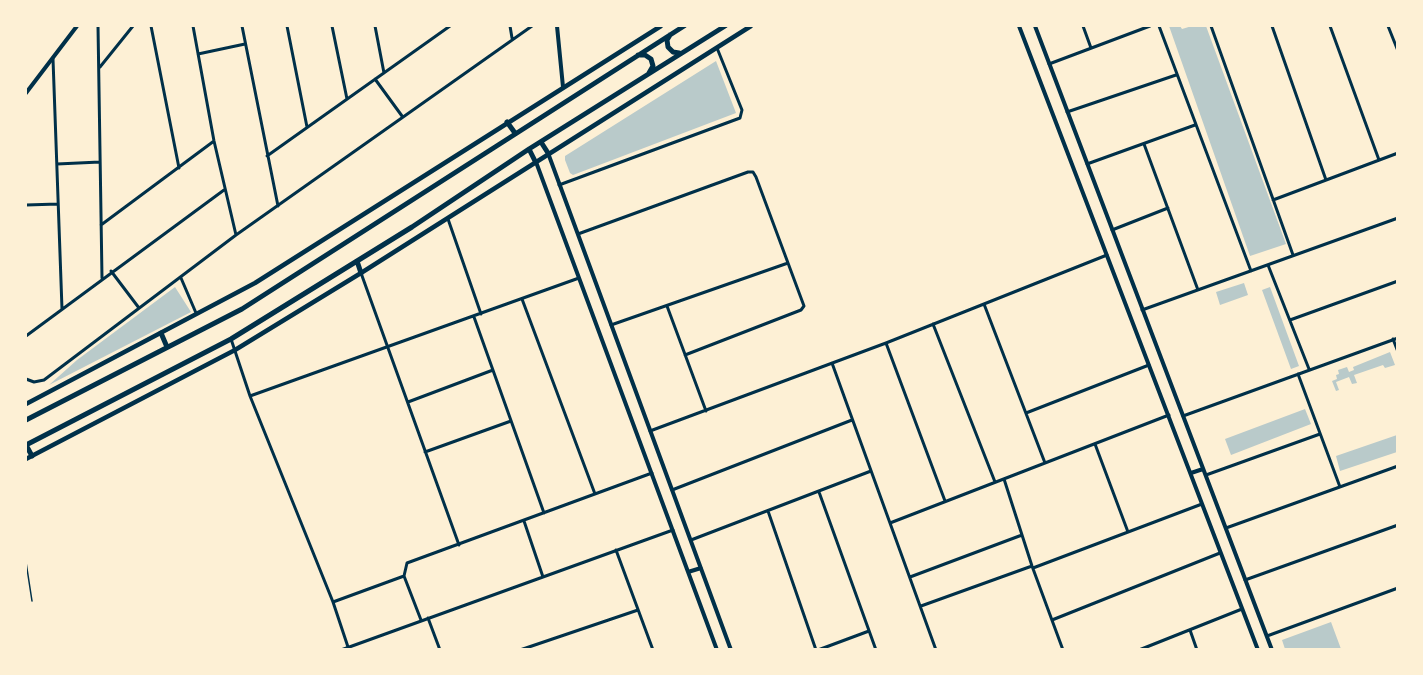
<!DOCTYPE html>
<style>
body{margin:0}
#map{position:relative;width:1423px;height:675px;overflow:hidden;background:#fdf0d5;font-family:Literata,serif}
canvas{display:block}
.frame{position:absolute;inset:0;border:27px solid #fdf0d5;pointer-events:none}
</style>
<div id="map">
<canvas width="1423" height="675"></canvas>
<div class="frame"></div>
</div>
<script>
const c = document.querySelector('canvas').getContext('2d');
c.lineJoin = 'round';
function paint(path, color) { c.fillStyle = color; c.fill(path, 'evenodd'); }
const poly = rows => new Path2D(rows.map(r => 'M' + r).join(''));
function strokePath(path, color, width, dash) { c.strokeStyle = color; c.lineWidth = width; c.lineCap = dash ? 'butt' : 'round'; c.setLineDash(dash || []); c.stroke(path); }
paint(poly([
 [1169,26,1180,26,1182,29,1192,26,1206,26,1286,244,1250,256],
 [716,61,736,113,573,175,570,173,565,160,565,156],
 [1244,283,1248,295,1220,305,1216,292],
 [175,287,191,312,49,385,77,360],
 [1270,287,1299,366,1291,369,1262,290],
 [1390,352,1395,365,1385,368,1383,365,1354,375,1357,383,1352,384,1349,377,1336,382,1339,390,1336,391,1332,381,1337,379,1336,375,1339,374,1338,370,1347,367,1349,372,1354,370,1353,367],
 [1305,409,1311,424,1231,455,1225,439],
 [1397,435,1397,452,1340,471,1336,456],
 [1331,622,1341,649,1285,649,1282,640]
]), '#b9caca');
strokePath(poly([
 [26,562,32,601]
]), '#003049', 1.5);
strokePath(poly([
 [98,26,102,278],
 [151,26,179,168],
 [193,26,214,141,236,235],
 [242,26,278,206],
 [287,26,307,127],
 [332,26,347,99],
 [375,26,384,73],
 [510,26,512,38],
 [1083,26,1091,48],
 [1159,26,1251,271],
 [1211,26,1293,255],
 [1272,26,1326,180],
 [1330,26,1379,160],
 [1388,26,1398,51],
 [198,54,245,44],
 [53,59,62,309],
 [1049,64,1150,26],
 [100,67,133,26],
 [375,79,402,116],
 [1067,112,1176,75],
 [1144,144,1198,290],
 [267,156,450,26],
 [57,164,100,162],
 [1087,164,1195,125],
 [559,185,740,118,742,110,717,48],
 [1273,200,1398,153],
 [26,205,58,204],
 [448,219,481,314],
 [101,225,214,141],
 [1112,230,1168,208],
 [578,234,748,172,753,172,756,177,804,306,801,310,685,355],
 [1268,265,1309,369],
 [111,271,139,308],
 [361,273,459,545],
 [181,278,196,313],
 [522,299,595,494],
 [984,304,1045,463],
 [667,306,706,411],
 [1142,310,1398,218],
 [474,317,544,513],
 [1290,320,1398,281],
 [933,324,995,482],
 [611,325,788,263],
 [26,336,224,190],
 [231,339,250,396,333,602,348,647],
 [1393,339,1398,352],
 [886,343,945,501],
 [832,363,936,650],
 [1298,374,1340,487],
 [26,379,34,382,44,380,236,235,532,26],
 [250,396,579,278],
 [408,402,493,370],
 [1026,413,1149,365],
 [1183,416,1398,338],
 [650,431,886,343,1107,255],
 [1095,444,1128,532],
 [425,452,511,421],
 [1206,475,1320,434],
 [1004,479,1032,566,1063,650],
 [672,490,852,420],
 [819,492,876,650],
 [768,511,816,650],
 [524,521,543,577],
 [890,523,1169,415],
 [1226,528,1398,466],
 [691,540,871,471],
 [616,550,653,650],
 [1033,568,1202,504],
 [910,577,1022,535],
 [1245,580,1398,525],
 [333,602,404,576],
 [921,606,1032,566],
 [428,618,440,650],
 [421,620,404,576,407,563,652,473],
 [1052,620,1220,553],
 [1190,630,1197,650],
 [1267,636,1398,588],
 [341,650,673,530],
 [520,650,638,610],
 [818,650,869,631],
 [1139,650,1242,609]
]), '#003049', 3);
strokePath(poly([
 [557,26,563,87],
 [1019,26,1258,650],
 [1035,26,1272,650],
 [26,93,77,26],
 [548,153,731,650],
 [536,162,717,650],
 [1191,473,1203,469],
 [688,572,701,568]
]), '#003049', 4);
strokePath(poly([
 [26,404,255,283,661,26],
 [26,459,235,350,361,273,751,26]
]), '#003049', 4.5);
strokePath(poly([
 [670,35,667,40,668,47,673,52,679,53],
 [638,55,645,55,651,59,653,66,649,73],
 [507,122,515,133],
 [541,142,548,153],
 [529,149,535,161],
 [357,261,361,273],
 [161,333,167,347],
 [26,420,242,309,684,26],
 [26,445,231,339,412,227,529,149,725,26],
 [26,445,32,456]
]), '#003049', 5);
</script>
